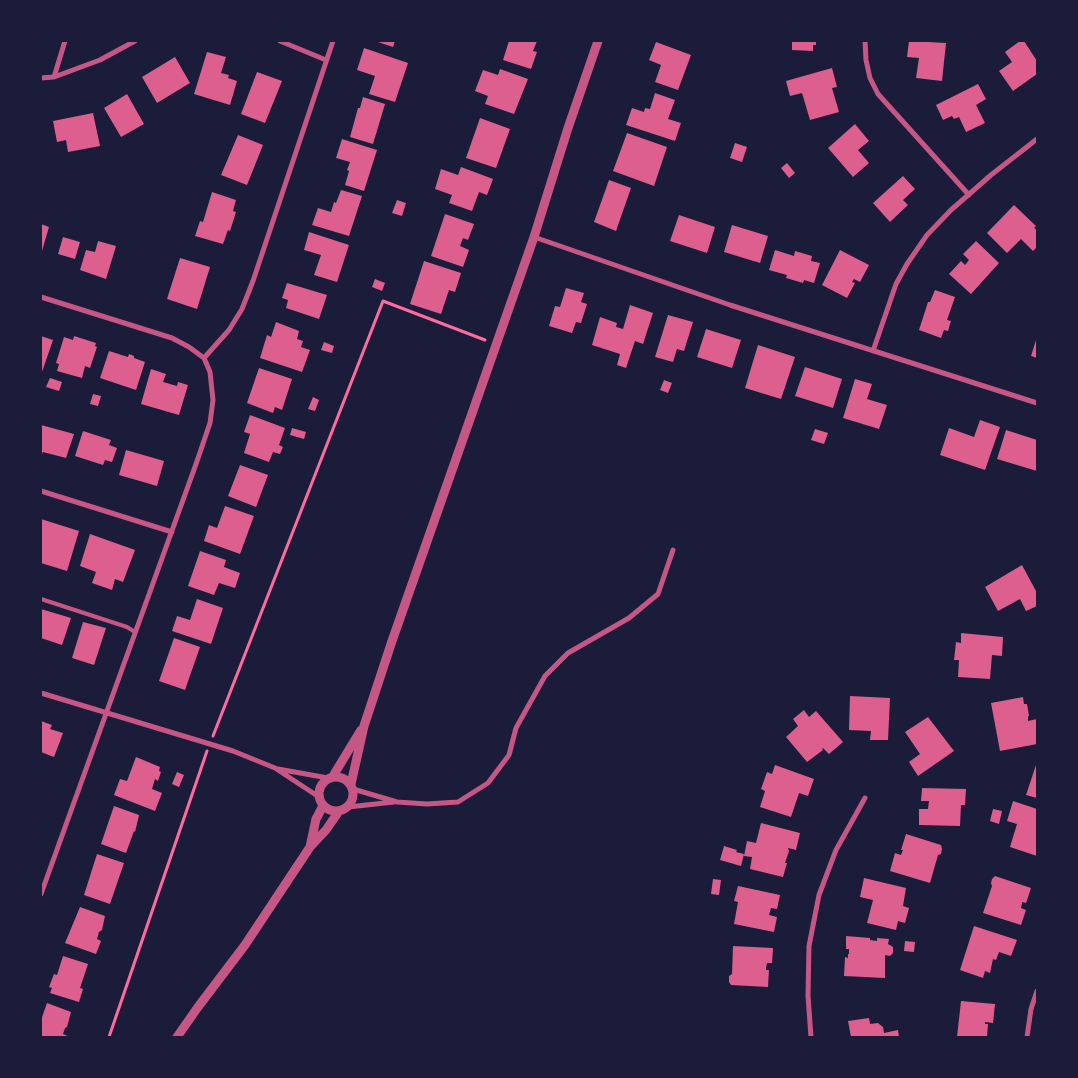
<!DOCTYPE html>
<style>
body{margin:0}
#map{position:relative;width:1078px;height:1078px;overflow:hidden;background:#1b1b3a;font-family:Manrope,sans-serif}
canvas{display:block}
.frame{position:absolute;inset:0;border:42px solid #1b1b3a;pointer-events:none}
</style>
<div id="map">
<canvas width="1078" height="1078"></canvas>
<div class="frame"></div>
</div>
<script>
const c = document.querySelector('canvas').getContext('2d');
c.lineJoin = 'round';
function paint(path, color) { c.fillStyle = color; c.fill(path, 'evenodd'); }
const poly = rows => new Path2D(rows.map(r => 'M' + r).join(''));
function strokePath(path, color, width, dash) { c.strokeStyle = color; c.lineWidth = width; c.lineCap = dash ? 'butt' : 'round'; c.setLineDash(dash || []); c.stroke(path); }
paint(poly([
 [375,41,395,41,393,47],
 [509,41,537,41,533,51,537,52,531,69,503,60],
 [792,41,816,41,816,45,813,45,813,51,792,50],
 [909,41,946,43,942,81,916,78,919,58,907,57],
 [1020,41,1024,41,1037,61,1037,74,1013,91,999,71,1012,62,1005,52],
 [656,42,691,55,678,90,655,82,661,65,649,60],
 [364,48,408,63,395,102,369,94,375,76,357,70],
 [207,52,226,57,221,73,229,75,228,78,237,81,230,105,194,94],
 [175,57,190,83,157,103,142,77],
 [832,68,837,87,832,88,839,112,810,120,802,93,790,96,786,81],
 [500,69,528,79,514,114,485,104,488,96,475,91,483,70,498,75],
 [257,72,282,81,265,123,241,114],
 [978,84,986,99,976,105,985,123,966,132,959,117,954,119,952,116,943,120,936,105],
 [655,93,675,100,668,119,681,123,675,141,626,125,632,108,644,112,645,108,650,109],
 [127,94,144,124,121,137,104,108],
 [363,97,385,104,373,144,350,137,358,108,360,108],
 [93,113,100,146,68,152,66,140,57,142,53,121],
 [480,118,510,129,496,168,466,158],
 [855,124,869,141,858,150,869,163,853,177,828,148],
 [627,133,667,147,654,186,613,171],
 [238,135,263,145,247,185,221,175],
 [342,139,377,150,364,191,345,185,349,171,347,170,350,162,336,158],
 [735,143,747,147,742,162,730,158],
 [787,163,795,173,789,178,781,168],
 [461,167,493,179,487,195,479,192,472,211,449,203,452,195,435,189,441,169,458,175],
 [903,176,915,189,903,200,908,205,890,222,873,203],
 [609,180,631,188,616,231,594,222],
 [341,190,362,196,349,236,312,225,318,208,331,212,334,202,336,203],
 [212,192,236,200,233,211,236,212,230,231,228,230,223,244,195,236,200,221,203,222],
 [397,200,406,203,402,216,392,213],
 [1014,205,1036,226,1034,228,1037,230,1037,247,1033,251,1021,239,1007,253,987,233],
 [445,214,474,224,468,240,463,238,460,246,469,250,463,267,431,256],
 [679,215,715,227,707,253,670,241],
 [41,224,49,227,42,251,41,251],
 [732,225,768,236,760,263,724,252],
 [309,232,349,245,337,282,314,275,321,255,304,250],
 [63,237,80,242,75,259,58,254],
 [98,241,116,246,106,279,80,270,86,250,95,252],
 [976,241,999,263,971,294,949,274,961,261,965,265,969,260,963,254],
 [775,250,794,256,795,251,812,256,811,261,820,263,814,283,804,280,803,283,786,278,787,275,769,270],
 [840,250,869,265,860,282,854,279,852,282,855,283,847,298,822,285],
 [180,258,210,267,197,309,167,299],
 [424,261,461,273,455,292,449,290,441,314,410,304],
 [375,279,385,283,382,291,372,287],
 [287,283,327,295,319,319,286,308,288,300,282,298],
 [566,288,584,293,581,302,587,304,581,323,576,322,572,333,549,326,555,306,560,307],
 [935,290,955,297,947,320,951,321,948,331,944,330,941,338,919,330,928,302,930,302],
 [630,305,653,313,643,344,635,341,626,368,617,365,620,354,592,345,600,317,617,323,616,327,623,329],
 [668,315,693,322,684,351,677,349,673,362,655,357],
 [276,322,299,331,297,339,303,341,301,347,310,350,302,372,260,358,267,335,271,337],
 [706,329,741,340,732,368,697,357],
 [41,336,53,340,42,372,41,372],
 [74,336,96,343,95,346,97,347,90,368,85,366,82,378,57,371,59,364,56,363,64,337,73,340],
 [1037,337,1037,358,1031,356],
 [324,342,334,346,332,353,321,350],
 [758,345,795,357,781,399,745,388],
 [109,351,128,357,129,354,134,356,134,358,145,362,136,390,100,378],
 [805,367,842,379,833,408,795,396],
 [259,368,292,379,282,410,275,407,273,413,247,403],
 [151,369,166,374,163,382,177,386,178,382,188,385,179,415,141,404],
 [50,378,62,382,59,391,46,387],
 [855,379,872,384,867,399,887,405,879,429,843,418],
 [664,380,672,383,668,393,660,390],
 [93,394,101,396,98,406,90,404],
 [313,397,319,400,315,411,308,409],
 [250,415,285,428,279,445,283,447,280,454,273,452,269,462,244,453,250,434,244,432],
 [980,420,1000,427,985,470,940,455,949,428,974,437],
 [41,425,74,434,66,458,43,452,41,456],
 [292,428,306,432,304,439,290,435],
 [815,429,828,433,824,444,811,440],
 [1006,430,1037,440,1037,471,997,459],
 [83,431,111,440,109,445,117,448,112,462,105,460,103,465,75,456],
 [126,450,164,461,157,486,119,475],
 [240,465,268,475,256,507,228,496],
 [225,506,254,516,240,554,204,541,209,525,217,528],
 [41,519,79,531,67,571,41,563],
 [90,534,135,550,123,582,115,579,112,590,92,583,96,572,80,566],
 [200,551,226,560,224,567,240,573,235,588,219,583,214,595,188,586],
 [1022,565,1037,593,1037,606,1026,611,1020,599,998,611,985,587],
 [197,599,223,608,211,644,172,631,177,616,190,620],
 [41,609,71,618,62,645,41,638],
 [83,622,106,628,94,665,72,658],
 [961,633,1003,637,1002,656,992,655,990,679,958,677,959,660,954,660,956,642,961,643],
 [174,638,200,647,185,690,159,681],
 [850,696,890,698,888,740,870,740,871,731,849,730],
 [1023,697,1024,704,1027,704,1029,716,1028,716,1028,721,1037,719,1037,744,1000,751,991,703],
 [804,710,809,717,816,711,843,742,829,754,823,748,822,749,823,750,807,762,786,737,798,726,793,719],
 [928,717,954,751,918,776,909,762,920,754,905,732],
 [41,721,52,725,50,729,63,733,54,757,41,752],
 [136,757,160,767,159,771,161,772,158,781,155,779,152,789,162,793,155,811,114,795,120,779,127,781],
 [1037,762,1037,798,1026,795],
 [775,765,814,779,808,796,799,793,791,817,760,807,765,791,761,789,767,772,772,774],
 [177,772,184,775,179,787,172,784],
 [922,788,966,789,965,805,961,805,960,826,919,825,919,809,928,809,929,801,921,801],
 [1013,801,1037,809,1037,856,1010,847,1017,824,1007,821],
 [114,806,139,815,135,832,134,831,126,853,101,844],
 [993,809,1002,811,999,824,990,821],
 [761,823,800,833,796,850,788,848,789,851,785,863,787,863,783,877,750,869,752,857,744,856,747,841,756,843],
 [906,834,941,845,942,849,941,854,938,855,930,883,890,871,895,853,901,855,903,850,901,850],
 [724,846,737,850,736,852,744,854,741,866,720,860],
 [97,854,124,863,110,904,84,895],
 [995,876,1031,888,1026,903,1022,902,1022,903,1021,908,1026,910,1021,925,983,913,992,886,991,883,992,879],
 [864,878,906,888,903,906,909,908,905,923,898,921,896,930,867,923,873,900,860,897],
 [713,879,721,880,719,895,711,894],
 [738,886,780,895,777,909,771,908,769,915,777,917,774,932,734,924,738,902,734,901],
 [80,907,105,916,102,930,99,932,97,939,101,941,96,954,65,943],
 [974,926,1017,940,1011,956,999,952,996,960,993,959,990,973,985,971,983,978,960,970],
 [846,936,870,938,870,940,877,941,877,938,889,939,888,944,893,947,893,953,890,956,885,955,885,978,844,976,845,957,848,958,848,954,849,954,849,949,846,949],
 [905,941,915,942,914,952,904,951],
 [733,946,773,948,772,963,767,963,766,968,766,970,769,970,768,987,731,985,729,982,729,976,732,974],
 [63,956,88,964,80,988,83,989,79,1002,50,993,52,988,49,987,54,974,57,975],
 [961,1001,995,1004,993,1023,985,1022,985,1024,988,1024,987,1037,957,1037],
 [47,1003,71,1012,67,1027,65,1028,63,1034,70,1037,41,1037,41,1020],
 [869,1018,870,1024,878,1023,883,1027,884,1033,898,1030,899,1037,851,1037,848,1021]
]), '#dd5f8e');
strokePath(poly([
 [213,736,383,301,485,340],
 [109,1037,207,751]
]), '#ff6b9d', 3);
strokePath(poly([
 [41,599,127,627,135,632]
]), '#c65784', 4);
strokePath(poly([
 [280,41,326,60],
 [865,41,866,60,870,78,878,94,969,195],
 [54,77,65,41],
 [41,78,54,77,100,60,135,41],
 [534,237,730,305,1037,403],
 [41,297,172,338,189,347,204,358,210,372,213,400,210,423,196,464,41,894],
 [873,351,896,284,907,264,927,235,951,210,991,175,1037,139],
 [204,358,229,330,242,309,253,281,333,41],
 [41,491,172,532],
 [41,693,233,751,275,768,319,797],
 [278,769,328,778],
 [353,789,397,802,427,804,458,802,488,783,509,755,516,728,545,676,568,653,629,618,658,594,673,550],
 [348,807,394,802],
 [811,1037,808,996,809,946,819,895,836,850,865,798],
 [1027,1037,1031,1009,1037,991]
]), '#c65784', 5);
strokePath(poly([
 [333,776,361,730],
 '319 794a17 17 0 1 1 34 0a17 17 0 1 1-34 0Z',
 [351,784,364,726,392,641,534,237,568,128,598,41],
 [310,847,316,819,323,806],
 [177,1037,198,1007,245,945,310,847,326,830,339,811]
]), '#c65784', 9);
</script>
